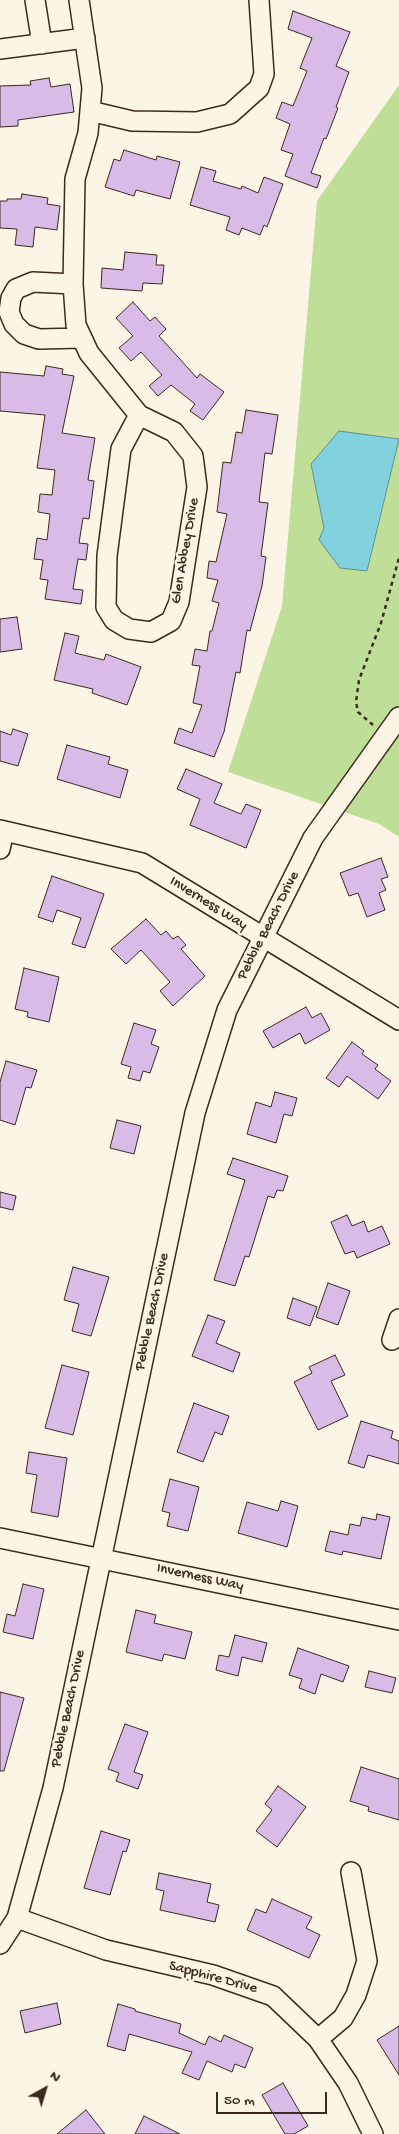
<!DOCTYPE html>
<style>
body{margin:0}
#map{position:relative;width:399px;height:2134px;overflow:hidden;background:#fcf5e5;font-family:"Gochi Hand",sans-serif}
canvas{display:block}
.north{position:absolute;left:20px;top:2064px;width:50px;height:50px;-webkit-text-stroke:4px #fcf5e5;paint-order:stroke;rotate:39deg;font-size:14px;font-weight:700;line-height:20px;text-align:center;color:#3b2a1e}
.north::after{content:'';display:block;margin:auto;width:18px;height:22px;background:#3b2a1e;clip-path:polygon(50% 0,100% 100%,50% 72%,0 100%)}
.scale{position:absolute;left:216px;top:2092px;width:111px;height:22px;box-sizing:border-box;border:2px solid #3b2a1e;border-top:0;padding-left:6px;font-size:15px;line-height:18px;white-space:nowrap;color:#3b2a1e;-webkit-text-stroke:4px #fcf5e5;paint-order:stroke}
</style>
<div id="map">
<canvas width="399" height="2134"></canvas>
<div class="north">N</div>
<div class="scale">50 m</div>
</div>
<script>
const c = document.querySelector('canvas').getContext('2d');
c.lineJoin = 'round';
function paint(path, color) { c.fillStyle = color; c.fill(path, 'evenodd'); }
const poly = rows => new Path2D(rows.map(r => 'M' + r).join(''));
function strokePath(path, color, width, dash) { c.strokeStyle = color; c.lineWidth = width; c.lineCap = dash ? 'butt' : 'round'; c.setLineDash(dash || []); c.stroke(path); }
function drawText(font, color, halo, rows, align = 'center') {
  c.font = font + ' "Gochi Hand",sans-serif'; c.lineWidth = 5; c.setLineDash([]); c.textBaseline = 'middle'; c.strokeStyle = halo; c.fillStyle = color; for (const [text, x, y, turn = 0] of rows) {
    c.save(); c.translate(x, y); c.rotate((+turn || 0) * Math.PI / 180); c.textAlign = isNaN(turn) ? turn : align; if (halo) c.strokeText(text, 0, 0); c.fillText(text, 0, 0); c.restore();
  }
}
paint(poly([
 [399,85,399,837,379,824,228,772,282,606,317,201]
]), '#bfdf98');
const water = poly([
 [339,431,399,439,367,571,340,568,319,540,324,528,311,464,339,431]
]);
paint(water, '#82d1de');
strokePath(water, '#668e91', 1);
const building = poly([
 [293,11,350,32,336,66,349,72,336,107,338,108,326,139,324,138,311,173,321,176,317,188,285,176,293,154,281,150,290,124,276,118,282,102,293,106,307,71,300,68,312,38,288,29,293,11],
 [49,78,51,87,70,84,74,112,18,120,18,126,0,127,0,86,31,85,30,81,49,78],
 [124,150,156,160,157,156,180,162,170,199,136,190,134,196,105,187,114,159,120,161,124,150],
 [201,167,216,171,213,181,241,189,242,186,258,193,264,177,283,184,267,227,264,225,260,235,242,228,239,235,226,230,230,217,190,205,201,167],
 [22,194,48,198,47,204,60,206,57,230,35,227,33,247,15,245,17,229,0,228,0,201,7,201,7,199,21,199,22,194],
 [125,252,157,255,156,265,164,265,162,284,143,283,142,291,101,288,102,268,123,270,125,252],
 [133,302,150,321,155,317,166,329,159,336,197,378,200,374,224,392,203,420,190,411,195,404,171,385,158,396,149,386,162,375,141,352,131,361,119,348,133,336,116,318,133,302],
 [46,366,63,369,62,374,74,376,62,433,95,438,88,480,94,481,89,519,83,518,79,543,88,544,86,560,78,559,73,589,83,590,81,604,45,599,48,580,40,579,43,560,34,559,37,538,47,540,50,514,38,512,40,494,52,495,55,470,37,468,45,415,0,411,0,372,44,376,46,366],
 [246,410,278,415,272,454,265,453,259,502,268,503,261,556,266,557,262,586,250,631,247,630,240,673,236,672,224,732,214,757,174,743,179,728,192,733,202,705,193,703,200,666,192,665,195,649,207,651,210,631,212,631,219,603,212,601,218,580,207,578,209,561,216,562,227,514,217,512,223,462,231,463,236,432,242,433,246,410],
 [17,617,22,649,0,652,0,619,17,617],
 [65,633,79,636,75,653,104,660,106,654,141,667,127,705,92,693,93,689,54,680,65,633],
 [13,729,28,734,18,766,0,761,0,731,11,735,13,729],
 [67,745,110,757,108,764,128,770,120,798,57,779,67,745],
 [186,769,222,784,214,803,241,814,246,804,261,810,246,848,190,825,200,799,177,789,186,769],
 [381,858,388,877,381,879,386,890,379,893,385,910,367,917,358,893,349,896,340,873,381,858],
 [52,876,104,894,85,948,72,944,81,918,57,910,53,922,38,917,52,876],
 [146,919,161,935,166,931,173,939,178,936,186,945,181,949,205,976,173,1006,160,991,170,982,141,950,126,964,111,949,146,919],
 [24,968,59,977,49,1022,27,1017,28,1012,15,1009,24,968],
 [306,1007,312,1018,321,1013,330,1030,305,1044,300,1033,273,1048,263,1031,306,1007],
 [134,1023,156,1030,151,1044,159,1047,150,1073,143,1071,140,1081,128,1078,131,1067,121,1064,134,1023],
 [352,1042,364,1051,362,1054,378,1065,375,1069,391,1081,378,1099,347,1076,339,1087,326,1078,352,1042],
 [6,1061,37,1070,31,1088,26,1087,15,1125,0,1120,0,1082,6,1061],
 [275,1092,297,1098,292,1116,284,1114,276,1143,247,1134,256,1102,271,1107,275,1092],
 [117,1120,141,1126,134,1154,110,1148,117,1120],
 [233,1158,288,1176,283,1191,277,1190,274,1198,268,1196,249,1257,245,1256,235,1286,214,1280,245,1180,227,1174,233,1158],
 [0,1192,16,1196,13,1210,0,1207,0,1192],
 [347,1215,352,1226,364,1221,368,1232,382,1226,390,1244,357,1258,354,1251,345,1254,331,1222,347,1215],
 [73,1267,109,1277,91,1336,72,1331,79,1304,64,1300,73,1267],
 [328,1283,350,1291,338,1325,316,1317,328,1283],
 [293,1298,317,1307,310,1326,287,1318,293,1298],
 [208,1315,225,1321,216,1343,240,1353,233,1372,192,1356,208,1315],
 [335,1355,345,1375,331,1381,348,1416,318,1430,294,1382,312,1373,309,1367,335,1355],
 [62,1365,89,1372,73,1435,45,1428,62,1365],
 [194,1403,229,1416,222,1435,215,1432,203,1462,177,1452,194,1403],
 [361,1421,393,1431,391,1438,399,1441,399,1464,368,1455,364,1468,348,1463,361,1421],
 [29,1452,67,1458,58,1517,31,1512,37,1475,26,1473,29,1452],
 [170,1479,199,1487,188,1531,167,1526,170,1513,162,1511,170,1479],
 [281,1501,298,1506,287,1547,238,1533,247,1502,278,1511,281,1501],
 [377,1514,390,1517,381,1559,343,1551,342,1555,325,1551,330,1531,348,1535,350,1524,360,1526,362,1517,376,1520,377,1514],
 [23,1584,44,1589,33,1639,3,1632,7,1614,15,1616,23,1584],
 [136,1610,156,1615,154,1623,192,1632,185,1659,164,1654,162,1661,126,1652,136,1610],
 [235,1635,267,1643,262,1662,242,1657,238,1676,216,1670,219,1655,229,1657,235,1635],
 [298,1648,349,1666,343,1682,321,1674,315,1694,299,1688,302,1679,289,1675,298,1648],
 [369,1671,396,1678,392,1693,365,1687,369,1671],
 [0,1692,24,1698,4,1771,0,1771,0,1692],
 [125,1724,148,1732,134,1772,143,1775,138,1789,116,1781,119,1773,108,1769,125,1724],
 [361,1767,399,1779,399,1820,368,1811,369,1807,350,1801,361,1767],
 [278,1786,306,1807,277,1847,256,1831,272,1810,265,1804,278,1786],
 [101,1831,130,1840,126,1852,123,1851,110,1895,84,1888,101,1831],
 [159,1873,211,1884,207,1902,219,1905,215,1922,160,1910,164,1891,156,1889,159,1873],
 [272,1899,312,1917,306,1928,320,1935,309,1958,247,1930,256,1909,266,1913,272,1899],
 [57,2003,61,2024,25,2033,20,2011,57,2003],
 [118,2004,135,2009,135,2011,181,2024,179,2033,205,2045,209,2036,221,2042,224,2035,253,2048,245,2068,235,2064,232,2072,207,2061,199,2080,182,2073,192,2052,129,2034,125,2051,107,2046,118,2004],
 [399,2026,399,2075,377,2040,399,2026],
 [283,2083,308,2126,294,2134,285,2134,262,2095,283,2083],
 [86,2110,105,2134,57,2134,86,2110],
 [144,2116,180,2134,135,2134,144,2116]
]);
paint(building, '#d9bbe8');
strokePath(building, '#3b2a1e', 1);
const minor = poly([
 [35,0,42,44],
 [79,0,92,88,88,133,75,179,73,284,76,325,89,353,139,415,174,432,193,456,197,487,179,602,171,621,151,632,129,629,114,620,106,607,107,556,121,449,139,415],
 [0,49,85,38],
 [90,111,132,121,197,122,230,114,259,88,264,74,259,0],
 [73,284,33,282,16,289,11,298,9,312,14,324,24,334,39,339,82,338],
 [0,830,142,863,399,1020],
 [0,849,4,831],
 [392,1340,399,1319],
 [0,1538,399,1620],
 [17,1918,106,1950,213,1975,273,1996,318,2039,348,2083,373,2134],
 [0,1944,17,1918,53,1788,195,1113,227,1010,313,838,399,717],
 [318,2039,343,2018,356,1995,367,1961,351,1872]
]);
strokePath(minor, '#3b2a1e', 22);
strokePath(poly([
 [373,725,358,712,356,702,359,680,381,623,399,558]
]), '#3b2a1e', 2.5, [4, 4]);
strokePath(minor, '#fcf5e5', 19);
drawText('15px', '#3b2a1e', '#fcf5e5', [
 ["Glen Abbey Drive",186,551,-80],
 ["Inverness Way",208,904,32],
 ["Pebble Beach Drive",269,926,-63],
 ["Pebble Beach Drive",153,1312,-78],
 ["Inverness Way",200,1578,12],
 ["Pebble Beach Drive",69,1709,-78],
 ["Sapphire Drive",213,1978,15]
]);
</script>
